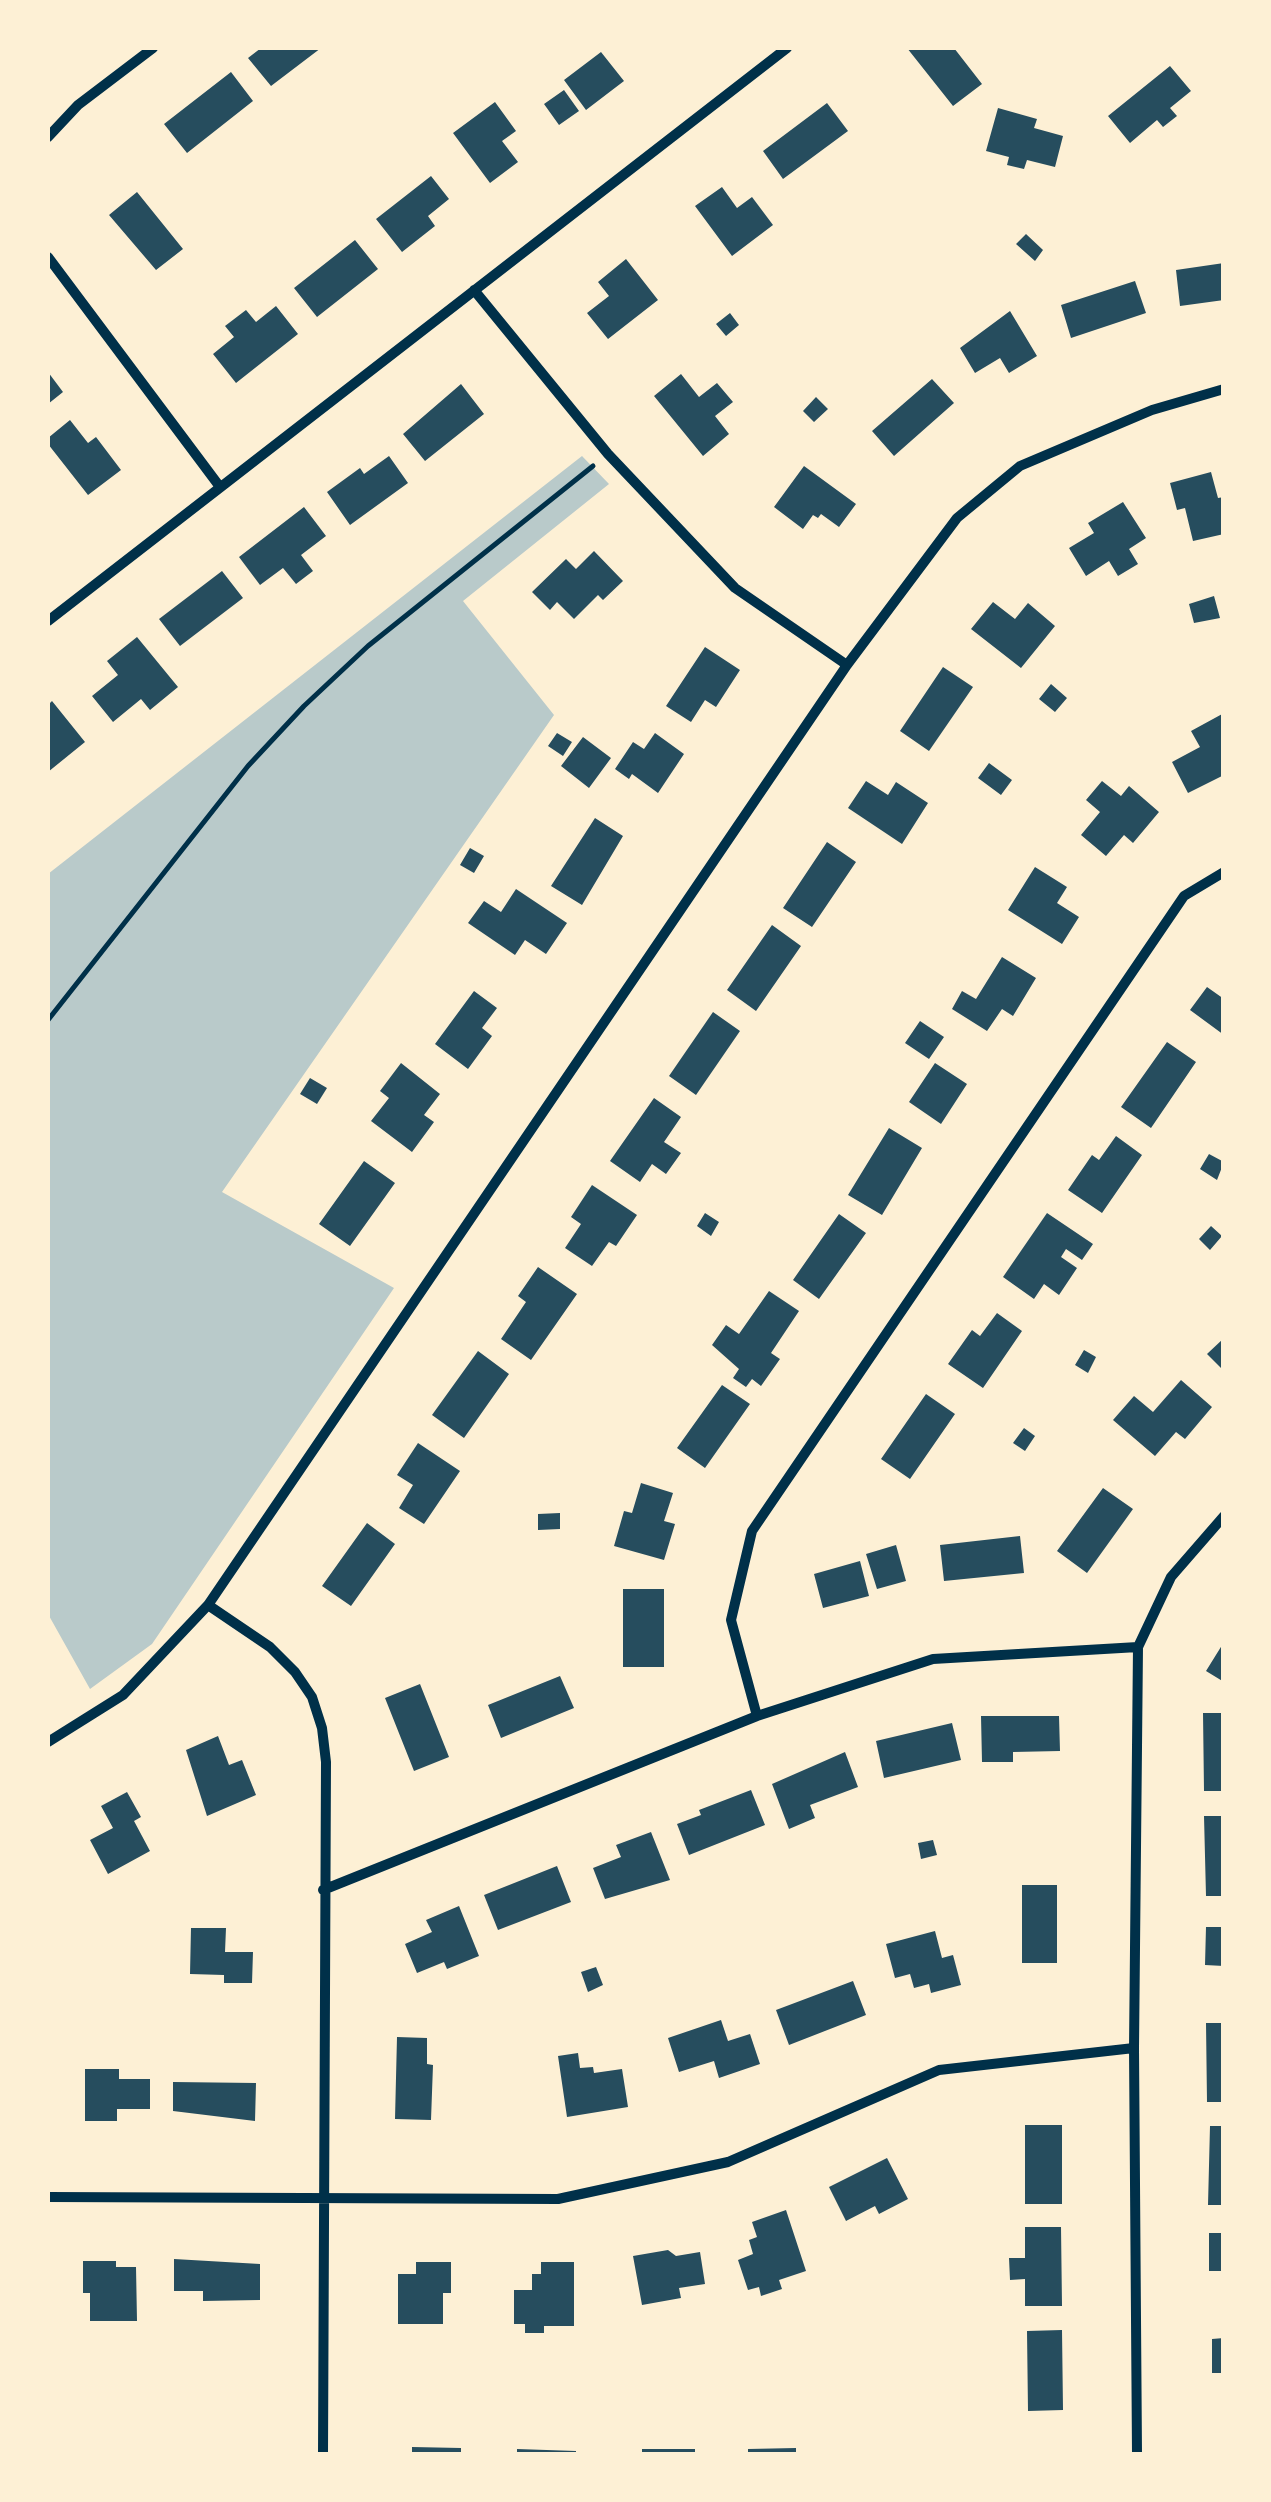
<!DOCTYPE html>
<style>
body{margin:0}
#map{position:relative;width:1271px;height:2502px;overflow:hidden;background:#fdf0d5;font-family:"Nunito Sans",sans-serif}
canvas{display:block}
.frame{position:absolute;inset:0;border:50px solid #fdf0d5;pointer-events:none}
</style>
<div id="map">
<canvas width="1271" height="2502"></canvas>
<div class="frame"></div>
</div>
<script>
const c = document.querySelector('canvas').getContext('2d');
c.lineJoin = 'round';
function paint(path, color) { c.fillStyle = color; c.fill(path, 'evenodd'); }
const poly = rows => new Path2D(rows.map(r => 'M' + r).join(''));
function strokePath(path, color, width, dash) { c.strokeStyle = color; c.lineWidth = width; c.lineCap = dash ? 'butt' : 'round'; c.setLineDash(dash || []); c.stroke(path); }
paint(poly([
 [582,456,609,484,463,601,554,715,222,1192,394,1288,152,1644,90,1689,48,1614,48,874]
]), '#b9caca');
paint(poly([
 [261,48,321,48,271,86,248,58],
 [907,48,954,48,982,84,953,106],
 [601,52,624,81,586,110,564,80],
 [1170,66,1191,91,1170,108,1177,116,1163,127,1157,120,1130,143,1108,116],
 [231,72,253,101,187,153,164,124],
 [564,90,579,111,559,125,544,104],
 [495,102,516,131,502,141,518,162,490,183,453,133],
 [827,103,848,131,783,179,763,151],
 [998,108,1037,119,1034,128,1063,136,1055,167,1027,160,1024,169,1007,165,1009,157,986,151],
 [431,176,449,199,428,216,435,226,402,252,376,219],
 [722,187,737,208,752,197,773,225,732,256,695,206],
 [137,192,183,249,156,270,109,215],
 [1026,234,1043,250,1035,261,1016,244],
 [355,240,378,269,317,317,294,288],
 [626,259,658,300,608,339,587,313,609,296,598,282],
 [1224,263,1224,300,1180,306,1176,270],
 [1135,281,1146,313,1071,338,1061,305],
 [276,306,298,334,236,383,213,354,234,337,225,326,246,310,256,322],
 [1010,311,1037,356,1009,373,1000,358,975,373,960,348],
 [730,313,739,325,726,336,716,324],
 [48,372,63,392,48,404],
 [681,374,699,397,717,383,733,402,715,416,729,434,703,456,654,396],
 [932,379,954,403,894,456,872,431],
 [461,384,484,414,425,461,403,434],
 [816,397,828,409,814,422,803,411],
 [70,420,88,443,96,437,121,470,88,495,48,444,48,438],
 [389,456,408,483,350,525,327,492,360,468,364,474],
 [804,466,856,504,839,527,821,514,818,518,813,515,803,529,774,507],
 [1211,472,1218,498,1224,497,1224,534,1193,541,1185,508,1177,510,1170,483],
 [1123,502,1146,538,1129,549,1138,564,1118,576,1109,561,1086,576,1069,548,1094,533,1088,523],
 [304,507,326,536,301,555,313,571,296,584,283,568,260,585,239,557],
 [594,551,623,581,603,600,598,595,574,619,557,602,550,610,532,592,566,559,576,569],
 [222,571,243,598,180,646,159,619],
 [1214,596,1220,618,1194,623,1189,604],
 [993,602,1015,619,1028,603,1055,626,1021,668,971,629],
 [137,637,178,687,150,710,141,699,113,722,92,696,118,675,107,661],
 [705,647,740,670,716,707,705,700,691,722,666,706],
 [943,667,973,687,929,751,900,731],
 [1051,684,1067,698,1055,712,1039,699],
 [52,701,85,742,48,772,48,705],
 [1224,713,1224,775,1188,793,1172,762,1200,747,1191,731],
 [557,733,572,742,563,756,548,746],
 [655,733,684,754,658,793,632,774,629,779,615,769,633,742,644,749],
 [583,737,611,758,589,788,561,766],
 [989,763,1012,780,1001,795,978,778],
 [866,781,888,795,896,782,928,803,902,844,848,808],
 [1102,781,1121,796,1129,786,1159,812,1133,843,1124,835,1106,856,1081,835,1100,812,1086,800],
 [595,818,623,836,582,905,551,886],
 [827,842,856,862,812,927,783,908],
 [470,848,484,856,474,873,460,865],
 [1035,867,1067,887,1057,903,1079,917,1062,944,1008,910],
 [516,889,567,923,546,954,525,940,515,955,468,923,484,901,501,912],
 [772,925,801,946,756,1011,727,990],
 [1002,957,1036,978,1013,1016,1002,1009,987,1031,952,1009,962,991,976,999],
 [1207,987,1224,999,1224,1035,1190,1010],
 [474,991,497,1008,482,1028,492,1036,468,1069,435,1044],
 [713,1012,740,1031,696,1095,669,1076],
 [920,1021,944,1037,929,1059,905,1043],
 [1167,1042,1196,1062,1151,1128,1121,1107],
 [401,1063,440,1094,424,1115,434,1122,412,1152,371,1121,389,1098,380,1091],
 [935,1063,967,1084,941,1124,909,1102],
 [310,1078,327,1088,317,1104,300,1094],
 [654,1098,681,1117,664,1142,681,1153,666,1174,652,1164,640,1182,610,1161],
 [889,1128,922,1148,882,1215,848,1195],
 [1116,1136,1142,1155,1102,1213,1068,1190,1092,1155,1099,1160],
 [1209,1154,1224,1162,1217,1180,1200,1169],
 [364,1161,395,1183,350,1246,319,1224],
 [592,1185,637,1215,616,1246,609,1242,592,1266,565,1248,581,1224,571,1217],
 [705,1213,719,1222,711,1236,697,1226],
 [1047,1213,1093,1244,1082,1260,1066,1249,1061,1257,1077,1268,1059,1295,1044,1284,1034,1299,1003,1277],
 [839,1214,866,1233,819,1299,793,1280],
 [1211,1226,1222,1236,1210,1250,1199,1239],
 [538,1267,577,1294,531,1360,501,1339,526,1302,518,1296],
 [769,1291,799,1311,771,1353,780,1359,761,1386,752,1379,746,1387,733,1378,739,1369,712,1345,726,1325,739,1334],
 [997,1313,1022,1331,983,1388,948,1364,972,1330,980,1336],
 [1224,1338,1224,1371,1207,1354],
 [1084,1350,1096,1357,1088,1373,1075,1365],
 [478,1351,509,1374,464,1438,432,1415],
 [1181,1380,1212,1407,1185,1439,1176,1432,1155,1456,1113,1420,1134,1396,1153,1412],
 [722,1385,750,1404,705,1468,677,1448],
 [926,1394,955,1414,910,1479,881,1459],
 [1024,1428,1035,1436,1025,1451,1013,1443],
 [418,1443,460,1471,424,1524,399,1508,413,1485,397,1475],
 [641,1483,673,1493,664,1521,675,1524,664,1560,614,1546,624,1511,632,1513],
 [1103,1488,1133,1509,1087,1573,1057,1551],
 [560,1513,560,1529,538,1530,538,1514],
 [367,1523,395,1544,351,1606,322,1586],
 [1020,1536,1024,1573,944,1581,940,1545],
 [896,1545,906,1581,877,1589,866,1554],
 [860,1561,869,1596,823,1608,814,1574],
 [623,1589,664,1589,664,1667,623,1667],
 [1224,1642,1224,1682,1206,1671],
 [560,1676,574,1708,501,1738,488,1705],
 [420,1684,449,1757,414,1771,385,1698],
 [1203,1713,1224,1713,1224,1791,1204,1791],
 [981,1716,1059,1716,1060,1751,1013,1752,1013,1762,982,1762],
 [952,1723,961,1760,884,1778,876,1741],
 [218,1736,229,1765,242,1760,256,1795,207,1816,186,1750],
 [845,1752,858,1787,810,1805,815,1818,789,1829,772,1784],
 [751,1790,765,1825,689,1855,677,1824,701,1815,699,1810],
 [127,1792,141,1817,134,1821,150,1851,108,1874,90,1840,113,1828,101,1806],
 [1204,1816,1224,1816,1224,1896,1206,1896],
 [651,1832,670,1880,605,1899,593,1868,621,1857,616,1845],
 [933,1840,937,1855,921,1859,918,1843],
 [557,1866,571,1902,498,1930,484,1895],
 [1022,1885,1057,1885,1057,1963,1022,1963],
 [459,1906,479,1956,447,1969,444,1962,417,1973,405,1944,432,1932,426,1920],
 [1206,1927,1224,1927,1224,1966,1205,1965],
 [191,1928,226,1928,225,1952,253,1952,252,1983,224,1983,224,1975,190,1974],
 [935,1931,942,1958,953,1955,961,1985,931,1993,929,1984,914,1988,910,1974,895,1978,886,1944],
 [596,1967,603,1985,588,1992,581,1972],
 [853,1981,866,2015,789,2045,776,2010],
 [721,2020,728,2041,750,2034,760,2064,719,2078,714,2061,679,2072,668,2038],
 [1206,2023,1224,2023,1224,2102,1207,2102],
 [397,2037,427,2038,427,2064,433,2065,431,2120,395,2119],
 [578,2053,580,2068,593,2067,594,2073,622,2069,628,2107,567,2117,558,2056],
 [85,2069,119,2069,119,2079,150,2079,150,2109,117,2109,117,2121,85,2121],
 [173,2082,256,2083,255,2121,173,2111],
 [1025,2125,1062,2125,1062,2204,1025,2204],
 [1210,2126,1224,2126,1224,2205,1208,2205],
 [887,2158,908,2199,879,2214,875,2206,846,2221,829,2187],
 [786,2210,806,2271,779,2280,782,2289,761,2296,759,2287,748,2290,738,2260,753,2254,749,2240,757,2237,752,2222],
 [1025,2227,1061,2227,1062,2306,1025,2306,1025,2279,1010,2280,1009,2258,1025,2258],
 [1209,2233,1224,2233,1224,2271,1209,2271],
 [668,2250,676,2256,700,2252,705,2284,679,2288,681,2298,642,2305,633,2256],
 [174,2259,260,2264,260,2300,203,2301,203,2291,174,2291],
 [83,2261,116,2261,116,2267,136,2267,137,2321,90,2321,90,2293,83,2293],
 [416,2262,451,2262,451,2293,443,2293,443,2324,398,2324,398,2274,416,2274],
 [541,2262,574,2262,574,2326,544,2326,544,2333,525,2333,525,2324,514,2324,514,2290,532,2290,532,2274,541,2274],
 [1062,2330,1063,2410,1028,2411,1027,2331],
 [1224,2338,1224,2373,1212,2373,1212,2339],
 [412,2447,461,2448,461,2454,412,2454],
 [796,2448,796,2454,748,2454,748,2449],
 [517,2449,576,2451,576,2454,517,2454],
 [642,2449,695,2449,695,2454,642,2454]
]), '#264d5e');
strokePath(poly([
 [48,1020,248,766,304,706,368,646,593,466]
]), '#003049', 5);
strokePath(poly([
 [48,137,78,105,153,48],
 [48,257,220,487],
 [474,290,608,454,735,588,847,665],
 [48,621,787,48],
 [208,1605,270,1647,295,1672,312,1697,322,1728,326,1762,323,2454],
 [757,1716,731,1620,752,1531,1184,896,1224,872],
 [48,1742,123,1695,208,1605,847,665,957,518,1020,466,1152,410,1224,389],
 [323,1890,757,1716,933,1659,1138,1647],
 [48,2197,558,2199,728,2162,939,2070,1134,2048],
 [1137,2454,1134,2048,1138,1647,1171,1577,1224,1516]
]), '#003049', 10);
</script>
